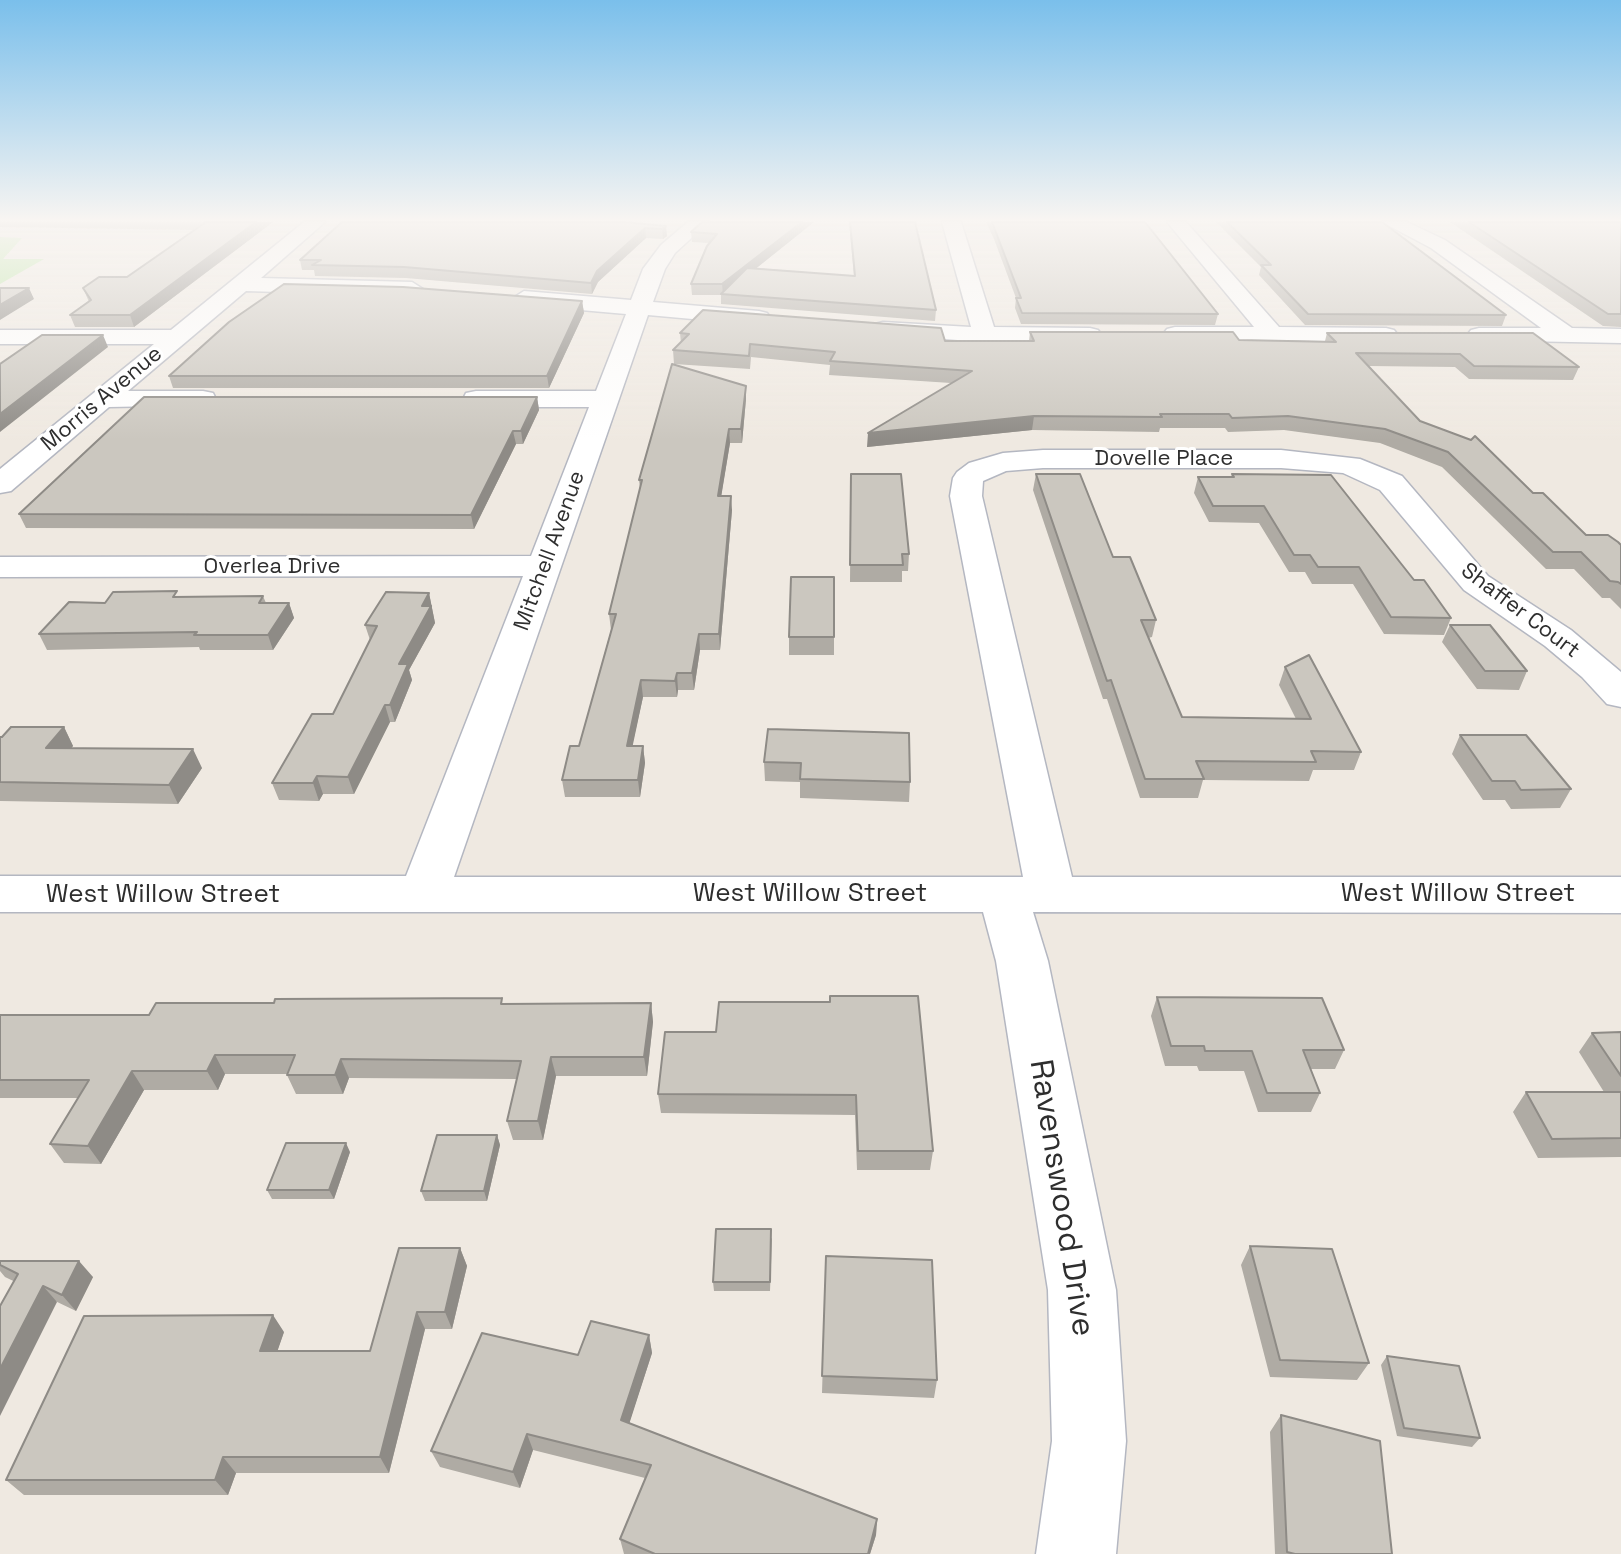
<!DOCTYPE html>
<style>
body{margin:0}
canvas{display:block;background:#efe9e1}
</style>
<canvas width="1621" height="1554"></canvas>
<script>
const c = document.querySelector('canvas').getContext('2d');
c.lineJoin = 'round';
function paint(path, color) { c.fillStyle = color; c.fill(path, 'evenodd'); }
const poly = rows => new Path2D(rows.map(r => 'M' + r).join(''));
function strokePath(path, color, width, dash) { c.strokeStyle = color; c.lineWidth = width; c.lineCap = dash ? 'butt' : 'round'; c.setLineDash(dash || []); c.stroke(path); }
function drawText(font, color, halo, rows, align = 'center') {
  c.font = font + ' "Space Grotesk",sans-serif'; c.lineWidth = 6; c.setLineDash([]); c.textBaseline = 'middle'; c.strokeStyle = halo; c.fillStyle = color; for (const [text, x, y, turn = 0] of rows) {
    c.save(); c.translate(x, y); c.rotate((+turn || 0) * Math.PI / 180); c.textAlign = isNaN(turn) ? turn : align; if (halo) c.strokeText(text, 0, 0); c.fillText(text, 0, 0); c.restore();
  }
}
paint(poly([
 [0,237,22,238,3,259,44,259,0,284]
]), '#b6e59e');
const minor = poly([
 [304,222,325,222,261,278,412,282,423,289,412,296,246,291,128,391,203,391,213,393,216,399,213,405,109,407,11,491,0,493,0,469,154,344,0,344,0,330,171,330,304,222],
 [688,222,709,222,675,253,665,269,653,302,759,311,767,313,771,318,767,323,759,325,648,315,454,877,1023,877,950,496,953,478,957,472,969,463,1003,453,1043,450,1281,450,1360,459,1402,476,1488,576,1571,630,1621,672,1621,707,1607,704,1582,677,1545,646,1464,590,1380,490,1343,473,1281,468,1043,468,1006,471,983,481,982,496,1072,877,1621,877,1621,913,1033,912,1048,961,1116,1290,1126,1441,1116,1554,1036,1554,1052,1441,1048,1290,996,961,983,912,0,912,0,876,406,876,523,576,0,577,0,557,531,556,589,407,476,407,466,405,463,399,466,393,476,391,596,391,626,314,524,305,513,298,524,291,631,300,643,269,661,245,688,222],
 [942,222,961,222,994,327,1090,328,1098,330,1102,335,1098,340,985,342,875,334,871,329,875,324,883,322,971,327,942,222],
 [1167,222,1186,222,1279,327,1386,328,1394,330,1398,335,1394,340,1386,342,1167,339,1163,334,1167,329,1175,327,1254,327,1167,222],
 [1382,222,1407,222,1445,240,1572,328,1621,329,1621,343,1471,340,1467,335,1471,330,1479,328,1541,328,1431,248,1382,222]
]);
strokePath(minor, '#b4b7c1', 3);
paint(minor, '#fff');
paint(poly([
 [0,222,273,222,134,327,75,327,70,315,89,302,83,288,127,277,195,230,0,227],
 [814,222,756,268,854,276,849,222,915,222,936,310,935,321,721,304,721,295,692,295,691,284,710,243,692,242,691,232],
 [986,222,1145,222,1218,314,1215,325,1021,324,1015,308,1016,298,994,239],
 [1216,222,1382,222,1506,315,1502,326,1305,325,1259,275,1261,267],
 [1450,222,1621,222,1621,327,1603,326],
 [666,226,667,236,663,239,646,238,598,282,592,294,406,278,315,276,314,270,302,270,300,260],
 [582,301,584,313,549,388,173,388,169,376],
 [1030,332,1239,340,1325,341,1327,333,1579,367,1573,380,1469,379,1455,367,1369,366,1420,421,1533,493,1586,535,1621,545,1621,609,1610,598,1602,598,1574,569,1546,569,1442,467,1380,443,1284,430,1228,432,1225,428,1160,428,1159,432,1032,430,867,447,951,383,829,375,830,365,751,357,750,369,674,364,673,350,681,343,680,333,945,341,1029,341],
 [537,397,539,410,523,444,516,444,474,529,26,528,19,514],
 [746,399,742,443,730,443,721,496,732,510,720,650,700,650,694,690,678,690,677,697,643,697,632,746,643,746,645,763,640,797,565,797,562,780,579,746,611,630,609,614,640,488,639,480],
 [851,474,909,554,908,571,902,571,902,582,850,582],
 [1036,474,1113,557,1156,620,1152,637,1148,638,1182,717,1296,719,1279,685,1285,667,1361,752,1354,770,1313,770,1309,781,1203,780,1198,798,1140,798,1107,699,1103,699,1033,490],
 [1232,474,1414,580,1451,618,1444,635,1384,634,1353,584,1312,584,1305,572,1289,572,1259,523,1209,522,1194,493,1198,477,1231,477],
 [834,577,834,655,789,655,789,637],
 [429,593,435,623,409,670,412,680,395,722,390,722,354,794,323,794,319,801,279,800,272,783,333,714,370,640,365,625],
 [263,596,266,603,289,603,294,618,273,650,200,650,199,647,47,650,39,634,105,603,179,597],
 [1450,625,1527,671,1519,690,1477,689,1442,642],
 [64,727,73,746,71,748,202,768,178,804,0,801,0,737],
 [768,729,910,782,909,802,800,798,800,782,765,781,764,762],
 [1460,735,1571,789,1560,808,1511,809,1505,800,1483,800,1452,754],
 [1157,997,1344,1050,1335,1069,1311,1069,1320,1093,1311,1112,1258,1112,1244,1071,1199,1071,1197,1066,1165,1066,1151,1016],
 [830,1002,933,1151,930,1170,857,1170,855,1115,661,1113,658,1094,716,1032],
 [651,1003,653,1022,647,1076,556,1076,543,1140,513,1140,507,1121,517,1079,349,1078,343,1094,296,1094,287,1075,288,1074,225,1074,218,1090,144,1090,101,1164,64,1163,50,1144,78,1098,0,1098,0,1015,149,1015,504,1004],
 [1621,1032,1621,1157,1538,1158,1513,1112,1526,1092,1604,1092,1579,1052,1592,1033],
 [497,1135,500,1145,487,1201,425,1201,421,1191],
 [350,1152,334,1199,272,1199,267,1190],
 [772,1238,770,1291,714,1291,713,1282],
 [1250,1246,1369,1363,1357,1380,1270,1377,1241,1265],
 [460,1248,467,1266,452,1329,425,1329,389,1473,236,1473,228,1495,24,1495,6,1480,284,1332,277,1351,370,1351],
 [826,1256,937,1380,934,1398,822,1393],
 [0,1261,93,1277,76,1311,5,1277,0,1271],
 [649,1335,652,1353,629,1423,877,1519,876,1535,870,1554,624,1554,620,1539,645,1478,533,1450,520,1488,440,1467,431,1451,578,1355],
 [1387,1356,1480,1438,1472,1447,1397,1436,1381,1365],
 [1281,1415,1392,1554,1275,1554,1270,1432]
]), '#afaba4');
paint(poly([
 [256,222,273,222,134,327,130,315],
 [802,222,814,222,723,295,722,284],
 [666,226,667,236,663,239,662,229],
 [645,228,646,238,598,282,592,294,591,283,597,271],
 [29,288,34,299,0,320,0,305],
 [582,301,584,313,549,388,547,376],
 [103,335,108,347,0,432,0,414],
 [746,386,746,399,742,443,741,429],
 [537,397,539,410,523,444,521,431],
 [1034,416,1032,430,867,447,868,433],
 [729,429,730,443,719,510,718,496],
 [513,431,516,444,474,529,471,515],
 [731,496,732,510,720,650,719,634],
 [429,593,435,623,409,670,412,680,395,722,390,705,399,664,422,606],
 [289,603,294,618,273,650,268,635],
 [699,634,700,650,694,690,692,673],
 [677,673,678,690,677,697,675,681],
 [641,680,643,697,629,763,627,746],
 [385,705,390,722,354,794,348,777],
 [64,727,73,746,56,767,46,748],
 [643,746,645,763,640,797,638,780],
 [193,749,202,768,178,804,169,785],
 [317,776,323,794,319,801,313,783],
 [651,1003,653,1022,647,1076,644,1057],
 [215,1055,225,1074,218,1090,207,1071],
 [551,1057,556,1076,543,1140,538,1121],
 [341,1059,349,1078,343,1094,335,1075],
 [132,1071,144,1090,101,1164,88,1146],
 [497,1135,500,1145,487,1201,484,1191],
 [346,1143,350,1152,334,1199,329,1190],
 [460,1248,467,1266,452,1329,445,1312],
 [79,1261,93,1277,76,1311,62,1295],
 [43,1286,57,1302,0,1416,0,1369],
 [417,1312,425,1329,389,1473,380,1457],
 [273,1315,284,1332,272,1367,260,1351],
 [649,1335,652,1353,625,1437,621,1420],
 [527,1434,533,1450,520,1488,513,1472],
 [223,1457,236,1473,228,1495,215,1480],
 [877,1519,876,1535,870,1554,868,1554]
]), '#8e8b86');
const building = poly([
 [206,222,256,222,130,315,70,315,91,300,83,288,99,277,127,277,206,222],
 [342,222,623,222,666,226,662,229,645,228,597,271,591,283,404,267,312,265,321,260,300,260,342,222],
 [702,222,802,222,722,284,691,284,707,246,717,234,691,232,702,222],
 [850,222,915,222,936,310,721,294,747,268,855,276,850,222],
 [992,222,1145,222,1218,314,1022,313,1016,298,1021,298,992,222],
 [1227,222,1382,222,1506,315,1308,314,1261,265,1271,265,1227,222],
 [1469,222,1621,222,1621,314,1608,314,1469,222],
 [284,284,403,287,582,301,547,376,169,376,229,322,284,284],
 [0,288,29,288,0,305,0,288],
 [703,310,941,328,945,341,1034,341,1030,332,1233,332,1239,340,1336,342,1327,333,1533,333,1579,367,1474,366,1460,354,1356,353,1420,421,1471,440,1475,436,1533,493,1543,493,1586,535,1608,535,1618,542,1621,545,1621,584,1618,582,1610,581,1581,552,1553,552,1448,452,1385,429,1288,416,1232,418,1229,414,1160,414,1162,417,1034,416,868,433,972,371,830,361,835,352,750,344,749,356,673,350,689,334,680,333,703,310],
 [42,335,103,335,0,414,0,364,42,335],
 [672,364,746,386,741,429,729,429,718,496,731,496,719,634,699,634,692,673,677,673,675,681,641,680,627,746,643,746,638,780,562,780,570,746,579,746,616,614,609,614,642,480,639,480,672,364],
 [144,397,537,397,521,431,513,431,471,515,19,514,144,397],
 [851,474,901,474,909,554,902,554,903,565,850,565,851,474],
 [1036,474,1080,474,1113,557,1130,557,1156,620,1141,620,1182,717,1311,719,1285,667,1309,655,1361,752,1311,751,1316,762,1196,761,1204,779,1145,779,1111,680,1107,681,1036,474],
 [1232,474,1331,475,1414,580,1424,580,1451,618,1391,617,1359,567,1318,567,1310,555,1294,555,1264,506,1213,506,1198,477,1234,477,1232,474],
 [791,577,834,577,834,637,789,637,791,577],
 [177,591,173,597,263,596,259,603,289,603,268,635,194,635,197,632,39,634,69,602,105,603,113,592,177,591],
 [386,592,429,593,422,606,431,606,399,664,408,664,390,705,385,705,348,777,317,776,313,783,272,783,312,714,333,714,377,626,365,625,386,592],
 [1450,625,1490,625,1527,671,1485,671,1450,625],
 [11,727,64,727,46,748,193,749,169,785,0,782,0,737,2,737,11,727],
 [768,729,909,733,910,782,800,779,801,763,764,762,768,729],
 [1460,735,1526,735,1571,789,1521,790,1515,781,1492,781,1460,735],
 [830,996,918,996,933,1151,858,1151,856,1095,658,1094,665,1032,716,1032,719,1002,830,1002,830,996],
 [1157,997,1322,998,1344,1050,1303,1050,1320,1093,1267,1093,1252,1051,1205,1051,1204,1046,1171,1046,1157,997],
 [502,998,501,1004,651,1003,644,1057,551,1057,538,1121,507,1121,521,1061,341,1059,335,1075,287,1075,295,1055,215,1055,207,1071,132,1071,88,1146,50,1144,89,1080,0,1080,0,1015,149,1015,156,1003,274,1003,275,999,502,998],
 [1621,1032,1621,1076,1592,1033,1621,1032],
 [1526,1092,1621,1092,1621,1138,1552,1139,1526,1092],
 [437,1135,497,1135,484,1191,421,1191,437,1135],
 [286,1143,346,1143,329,1190,267,1190,286,1143],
 [716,1229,771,1229,770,1282,713,1282,716,1229],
 [1250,1246,1332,1249,1369,1363,1280,1360,1250,1246],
 [399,1248,460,1248,445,1312,417,1312,380,1457,223,1457,215,1480,6,1480,84,1316,273,1315,260,1351,370,1351,399,1248],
 [826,1256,932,1260,937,1380,822,1376,826,1256],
 [0,1261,79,1261,62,1295,43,1286,0,1369,0,1306,18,1274,0,1265,0,1261],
 [591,1321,649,1335,621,1420,877,1519,868,1554,655,1554,620,1539,651,1465,527,1434,513,1472,431,1451,482,1333,578,1355,591,1321],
 [1387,1356,1459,1366,1480,1438,1404,1428,1387,1356],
 [1281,1415,1380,1441,1392,1554,1295,1554,1287,1552,1281,1415]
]);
paint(building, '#cbc7bf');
strokePath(building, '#8e8b86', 2);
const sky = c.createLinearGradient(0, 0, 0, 440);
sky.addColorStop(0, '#7abfeb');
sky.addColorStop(0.5, '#f8f5f2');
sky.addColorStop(1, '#f8f5f200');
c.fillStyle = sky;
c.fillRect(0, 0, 1621, 440);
drawText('22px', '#2e2e2e', '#fff', [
 ["Morris Avenue",102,399,-40],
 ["Dovelle Place",1164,459],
 ["Mitchell Avenue",550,551,-70],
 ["Overlea Drive",272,567],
 ["Shaffer Court",1520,611,37]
]);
drawText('26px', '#2e2e2e', '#fff', [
 ["West Willow Street",810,894],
 ["West Willow Street",1458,894],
 ["West Willow Street",163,895]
]);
drawText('32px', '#2e2e2e', '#fff', [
 ["Ravenswood Drive",1061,1198,81]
]);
</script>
